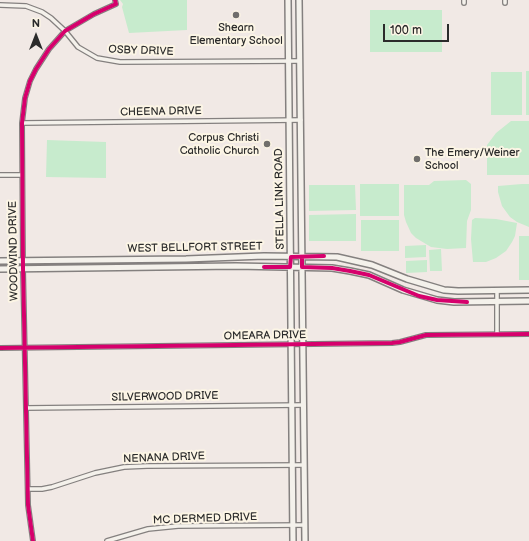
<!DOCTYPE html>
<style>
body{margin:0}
#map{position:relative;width:529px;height:541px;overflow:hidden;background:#f1e9e5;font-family:"Balsamiq Sans",sans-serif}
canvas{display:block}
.north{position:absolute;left:16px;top:16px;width:40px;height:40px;-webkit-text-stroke:3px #fcf5e5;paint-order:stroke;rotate:0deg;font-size:11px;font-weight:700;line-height:16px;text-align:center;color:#2b2b2b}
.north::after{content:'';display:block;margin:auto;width:14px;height:18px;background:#2b2b2b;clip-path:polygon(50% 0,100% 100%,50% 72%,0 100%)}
.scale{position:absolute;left:383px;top:24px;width:66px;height:18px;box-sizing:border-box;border:2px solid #2b2b2b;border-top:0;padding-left:5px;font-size:12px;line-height:14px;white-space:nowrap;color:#2b2b2b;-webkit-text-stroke:3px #fcf5e5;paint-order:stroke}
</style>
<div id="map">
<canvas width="529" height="541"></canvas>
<div class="north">N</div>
<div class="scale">100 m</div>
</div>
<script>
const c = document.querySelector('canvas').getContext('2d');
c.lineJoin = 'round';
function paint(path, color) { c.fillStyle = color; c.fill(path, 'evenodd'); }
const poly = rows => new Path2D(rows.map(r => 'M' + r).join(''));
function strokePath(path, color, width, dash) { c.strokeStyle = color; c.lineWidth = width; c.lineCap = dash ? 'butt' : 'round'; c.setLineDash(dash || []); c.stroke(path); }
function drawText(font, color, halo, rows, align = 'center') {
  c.font = font + ' "Balsamiq Sans",sans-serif'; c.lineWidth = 4; c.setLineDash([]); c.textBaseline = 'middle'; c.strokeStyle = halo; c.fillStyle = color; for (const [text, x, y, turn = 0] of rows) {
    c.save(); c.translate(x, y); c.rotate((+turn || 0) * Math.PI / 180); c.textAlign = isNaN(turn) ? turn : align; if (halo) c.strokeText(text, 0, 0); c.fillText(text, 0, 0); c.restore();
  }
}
paint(poly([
 [120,0,187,0,187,30,129,33,122,7,123,4],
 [370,10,442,10,442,52,370,52],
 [526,71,529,71,529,115,526,115],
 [491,72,522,72,522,115,491,115],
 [511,121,529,121,529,175,487,175,487,145,496,133],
 [47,140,106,142,106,178,46,177],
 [466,180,471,184,471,210,467,221,466,248,447,249,431,247,416,238,411,233,406,222,404,215,404,185,429,185,434,181],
 [360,184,399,184,399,216,360,216],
 [522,184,529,184,529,227,517,222,510,217,502,206,498,192,498,186],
 [309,185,355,185,356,210,309,211],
 [356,214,356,241,309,241,309,215],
 [475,218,496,219,517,223,515,236,512,242,506,251,496,258,486,262,473,262,471,239,472,220],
 [361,220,399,220,399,251,361,251],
 [519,236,529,236,529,280,519,280],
 [426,245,426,257,405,258,405,246],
 [441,249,442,271,430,271,429,250],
 [427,260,427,272,406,273,406,261]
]), '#c7ebcd');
const street = poly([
 [464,0,464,3],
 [505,0,505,3],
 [0,5,26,6,42,12,51,18,65,31,78,47,97,58,120,62,300,61],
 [22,123,301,120],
 [0,175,22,175],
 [497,334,497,290],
 [0,348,392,343,400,342,426,335,529,334],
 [26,408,303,405],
 [28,489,42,489,52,487,95,473,124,467,147,466,304,465],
 [33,541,28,505,23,268,22,123,25,98,30,81,36,69,49,49,65,31,94,14,116,4,115,0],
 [107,541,148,529,178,526,305,525]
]);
const secondary = poly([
 [288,0,293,541],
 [299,0,305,541],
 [0,261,186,259,264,256,337,257,372,265,407,279,444,290,458,291,529,290],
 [0,269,236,266,332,268,350,271,369,275,403,290,437,300,454,302,529,301]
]);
strokePath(street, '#84807f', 6);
strokePath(secondary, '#84807f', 8);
strokePath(street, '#f4f1eb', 3.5);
strokePath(secondary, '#f4f1eb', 5);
strokePath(poly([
 [302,257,302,267,332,268,350,271,369,275,419,296,437,300,467,302],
 [264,267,290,267,291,257,324,256],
 [0,348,392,343,400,342,426,335,529,334],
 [33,541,28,505,23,268,22,123,25,98,30,81,36,69,49,49,65,31,94,14,116,4,115,0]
]), '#d6006c', 4);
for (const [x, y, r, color] of [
 [236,15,4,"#706e6c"],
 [267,144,4,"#706e6c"],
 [417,159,4,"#706e6c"]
]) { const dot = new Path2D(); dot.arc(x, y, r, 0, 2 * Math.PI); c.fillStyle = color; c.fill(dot); strokePath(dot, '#fcf5e5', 1.5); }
drawText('11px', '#2b2b2b', '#fcf5e5', [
 ["Shearn",236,28],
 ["Elementary School",236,41],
 ["Corpus Christi",259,138,"right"],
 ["Catholic Church",259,151,"right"],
 ["The Emery/Weiner",425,153,"left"],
 ["School",425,166,"left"]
]);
drawText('11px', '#2b2b2b', '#fcf5e5', [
 ["OSBY DRIVE",141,51,2],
 ["CHEENA DRIVE",161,112,-1],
 ["STELLA LINK ROAD",280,199,-91],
 ["WEST BELLFORT STREET",195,248,-1],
 ["WOODWIND DRIVE",14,251,-91],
 ["OMEARA DRIVE",265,336,-1],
 ["SILVERWOOD DRIVE",165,397,-1],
 ["NENANA DRIVE",164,458,-2],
 ["MC DERMED DRIVE",205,519,-2]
]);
</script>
